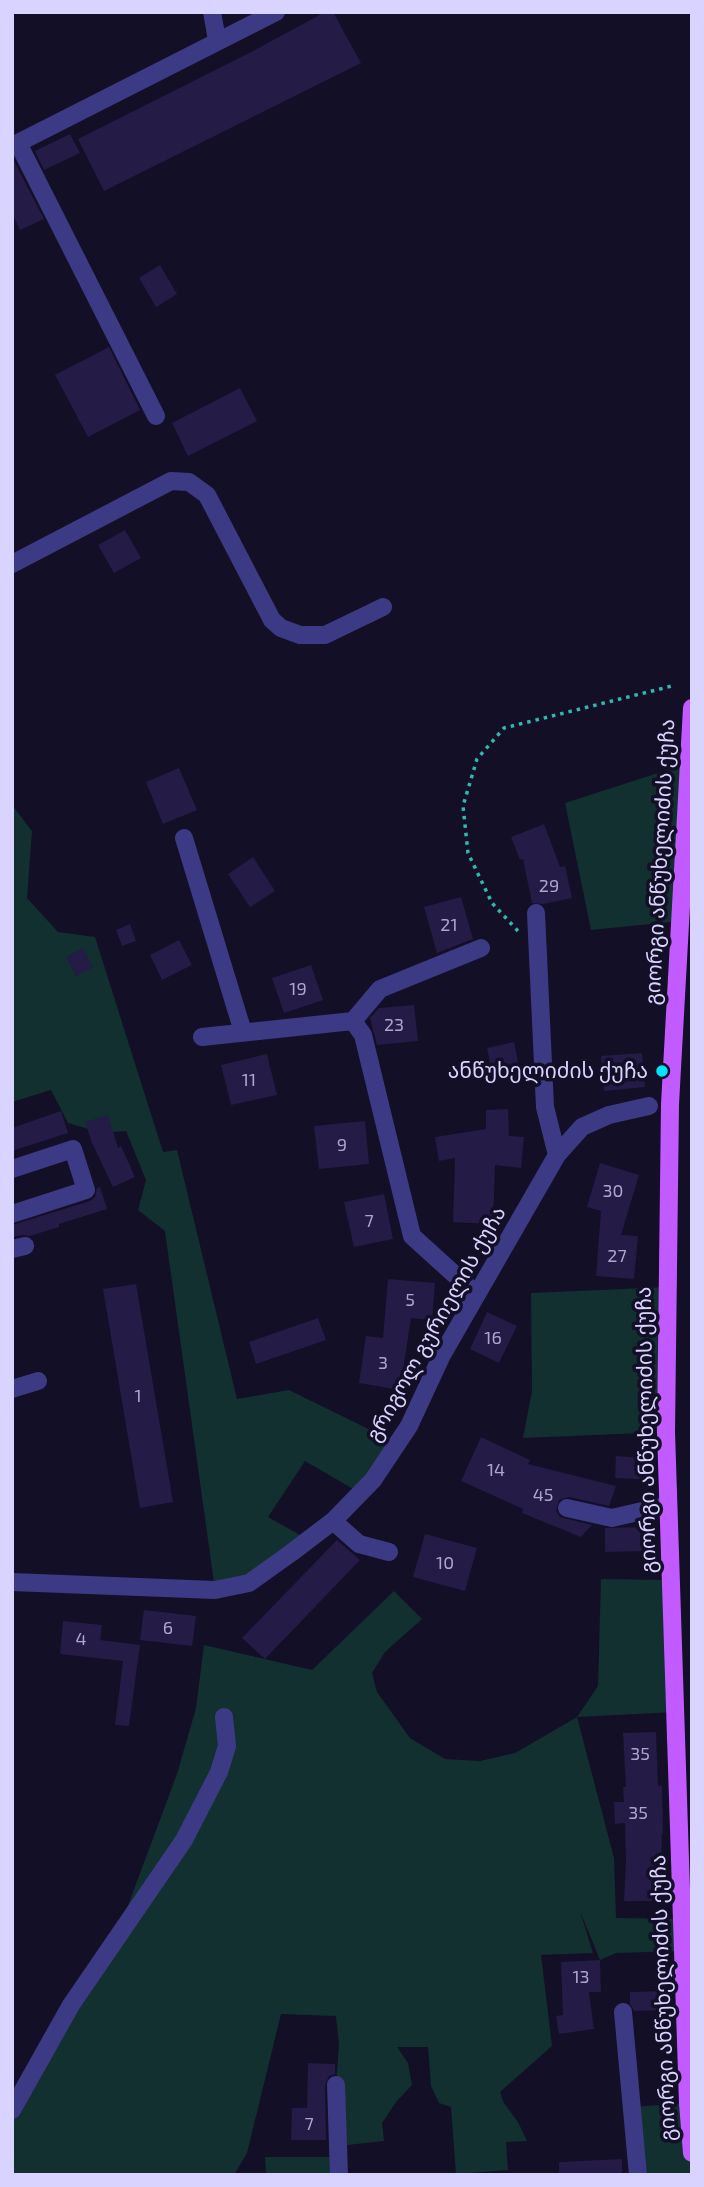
<!DOCTYPE html>
<meta charset="utf-8">
<style>
body{margin:0}
#map{position:relative;width:704px;height:2187px;overflow:hidden;background:#130f26;font-family:"Exo 2",sans-serif}
canvas{display:block}
.frame{position:absolute;inset:0;border:14px solid #d9d4ff;pointer-events:none}
</style>
<div id="map">
<canvas width="704" height="2187"></canvas>
<div class="frame"></div>
</div>
<script>
const c = document.querySelector('canvas').getContext('2d');
c.lineJoin = 'round';
function paint(path, color) { c.fillStyle = color; c.fill(path, 'evenodd'); }
const poly = rows => new Path2D(rows.map(r => 'M' + r).join(''));
function strokePath(path, color, width, dash) { c.strokeStyle = color; c.lineWidth = width; c.lineCap = dash ? 'butt' : 'round'; c.setLineDash(dash || []); c.stroke(path); }
function drawText(font, color, halo, rows, align = 'center') {
  c.font = font + ' "Exo 2","Noto Sans Georgian",sans-serif'; c.lineWidth = 7; c.setLineDash([]); c.textBaseline = 'middle'; c.strokeStyle = halo; c.fillStyle = color; for (const [text, x, y, turn = 0] of rows) {
    c.save(); c.translate(x, y); c.rotate((+turn || 0) * Math.PI / 180); c.textAlign = isNaN(turn) ? turn : align; if (halo) c.strokeText(text, 0, 0); c.fillText(text, 0, 0); c.restore();
  }
}
paint(poly([
 [689,763,680,921,591,930,565,803],
 [12,805,32,831,27,898,58,932,95,937,163,1152,177,1150,237,1399,289,1390,397,1443,360,1493,305,1461,268,1517,309,1540,291,1553,215,1590,165,1231,138,1210,146,1180,126,1131,102,1133,68,1123,51,1090,12,1102],
 [668,1287,666,1432,523,1438,532,1391,531,1293],
 [601,1579,671,1580,675,1712,577,1717,614,1858,616,1918,682,1919,683,1951,616,1953,600,1960,580,1911,593,1953,541,1955,552,2046,500,2092,504,2103,518,2122,527,2141,506,2142,508,2170,456,2174,451,2107,439,2103,431,2086,428,2047,397,2047,408,2063,412,2085,396,2102,382,2123,384,2141,338,2146,336,2085,339,2045,336,2016,281,2014,247,2153,234,2175,12,2175,12,2103,123,1919,177,1774,196,1708,204,1645,312,1670,394,1591,422,1619,385,1652,372,1673,377,1692,410,1738,445,1759,480,1761,515,1753,577,1717,598,1686],
 [688,2103,692,2175,638,2175,632,2107],
 [265,2157,338,2157,339,2175,266,2175]
]), '#12302f');
paint(poly([
 [325,12,333,12,361,63,104,191,78,139,253,51],
 [70,134,80,153,44,170,35,151],
 [12,157,44,219,20,230,12,213],
 [160,265,177,294,156,307,139,278],
 [109,347,140,410,88,437,55,375],
 [240,388,257,421,188,456,172,423],
 [125,530,141,558,114,573,98,545],
 [179,768,197,810,163,824,146,782],
 [544,824,560,867,565,866,572,898,543,904,532,903,523,859,520,860,511,837],
 [253,857,275,891,250,907,228,874],
 [461,897,473,939,437,953,424,907],
 [130,924,136,941,122,946,116,930],
 [179,940,192,965,162,980,150,955],
 [83,948,93,967,76,976,66,957],
 [311,965,323,1000,284,1013,272,978],
 [414,1005,418,1041,377,1045,370,1018,379,1008],
 [514,1042,521,1077,494,1082,487,1048],
 [642,1053,645,1087,604,1091,601,1056],
 [267,1054,277,1095,231,1105,221,1065],
 [508,1109,509,1136,524,1137,521,1168,495,1165,493,1224,453,1222,455,1158,439,1161,435,1137,486,1129,486,1110],
 [61,1111,68,1133,12,1151,12,1128],
 [108,1115,118,1148,121,1146,135,1177,113,1187,92,1143,85,1122],
 [365,1121,369,1164,319,1169,314,1126],
 [600,1163,639,1175,621,1235,638,1236,634,1279,596,1276,601,1211,587,1207],
 [100,1187,107,1209,59,1224,59,1227,30,1236,23,1235,12,1237,12,1225,90,1201,95,1197,97,1188],
 [384,1194,393,1239,354,1247,344,1202],
 [388,1279,435,1283,432,1320,411,1318,400,1390,359,1383,366,1336,383,1338],
 [136,1284,173,1502,140,1508,103,1289],
 [487,1312,517,1326,499,1363,470,1349],
 [318,1318,326,1340,256,1364,249,1342],
 [481,1437,530,1460,528,1464,616,1486,609,1506,569,1497,559,1500,556,1511,560,1517,592,1525,581,1537,522,1513,523,1509,461,1481],
 [616,1456,655,1459,654,1480,615,1478],
 [649,1527,649,1551,605,1552,605,1528],
 [425,1534,477,1548,465,1591,413,1577],
 [337,1540,360,1560,265,1659,242,1638],
 [144,1610,196,1616,192,1646,140,1640],
 [63,1621,102,1625,100,1640,140,1645,129,1726,115,1725,123,1661,60,1654],
 [656,1732,658,1786,662,1786,663,1834,662,1834,660,1901,624,1901,626,1860,625,1823,615,1824,614,1802,624,1802,623,1787,626,1787,623,1733],
 [600,1960,601,1992,589,1992,594,2029,559,2034,556,2016,563,2015,561,1962],
 [668,1991,669,2010,634,2011,630,2004,630,1992],
 [308,2063,335,2064,335,2074,329,2076,325,2085,326,2140,291,2140,292,2108,307,2108],
 [622,2159,622,2175,559,2175,559,2162]
]), '#241b47');
strokePath(poly([
 [518,931,492,903,468,853,463,806,477,759,504,728,672,686]
]), '#2fb8b0', 3.5, [3.5, 5]);
strokePath(poly([
 [212,12,217,40],
 [18,143,156,416],
 [12,146,276,12],
 [12,564,171,481,189,482,207,495,272,620,281,628,300,635,325,635,383,607],
 [184,838,243,1032],
 [536,913,545,1107,557,1155],
 [353,1021,380,989,481,948],
 [202,1037,353,1021,363,1035,412,1236,476,1294],
 [12,1169,73,1149,86,1190,12,1214],
 [12,1249,25,1246],
 [12,1389,38,1381],
 [567,1508,612,1518,668,1505],
 [333,1521,359,1544,389,1552],
 [12,1582,215,1590,249,1583,291,1553,333,1521,373,1480,409,1426,442,1355,557,1155,582,1127,609,1115,649,1106],
 [623,2012,638,2175],
 [336,2085,339,2175],
 [12,2110,71,2005,184,1840,219,1772,227,1746,224,1717]
]), '#3d3a85', 18);
strokePath(poly([
 [692,708,670,1104,666,1432,688,2103,692,2153]
]), '#c25bff', 18);
for (const [x, y, r, color] of [
 [662,1071,7,"#00e5ff"]
]) { const dot = new Path2D(); dot.arc(x, y, r, 0, 2 * Math.PI); c.fillStyle = color; c.fill(dot); strokePath(dot, '#130f26', 2.5); }
drawText('18px', '#aca6d1', null, [
 ["29",549,886],
 ["21",449,925],
 ["19",298,989],
 ["23",394,1025],
 ["11",249,1080],
 ["9",342,1145],
 ["30",613,1191],
 ["7",369,1221],
 ["27",617,1256],
 ["5",410,1300],
 ["16",493,1338],
 ["3",383,1363],
 ["1",138,1396],
 ["14",496,1470],
 ["45",543,1495],
 ["10",445,1563],
 ["6",168,1628],
 ["4",81,1639],
 ["35",640,1754],
 ["35",638,1813],
 ["13",581,1977],
 ["7",309,2124]
]);
drawText('21px', '#d9d4ff', '#130f26', [
 ["გიორგი ანწუხელიძის ქუჩა",660,862,-87],
 ["გრიგოლ გურიელის ქუჩა",436,1324,-61],
 ["გიორგი ანწუხელიძის ქუჩა",646,1430,-91],
 ["გიორგი ანწუხელიძის ქუჩა",663,1998,-92]
]);
drawText('21px', '#d9d4ff', '#130f26', [
 ["ანწუხელიძის ქუჩა",648,1071]
], 'right');
</script>
